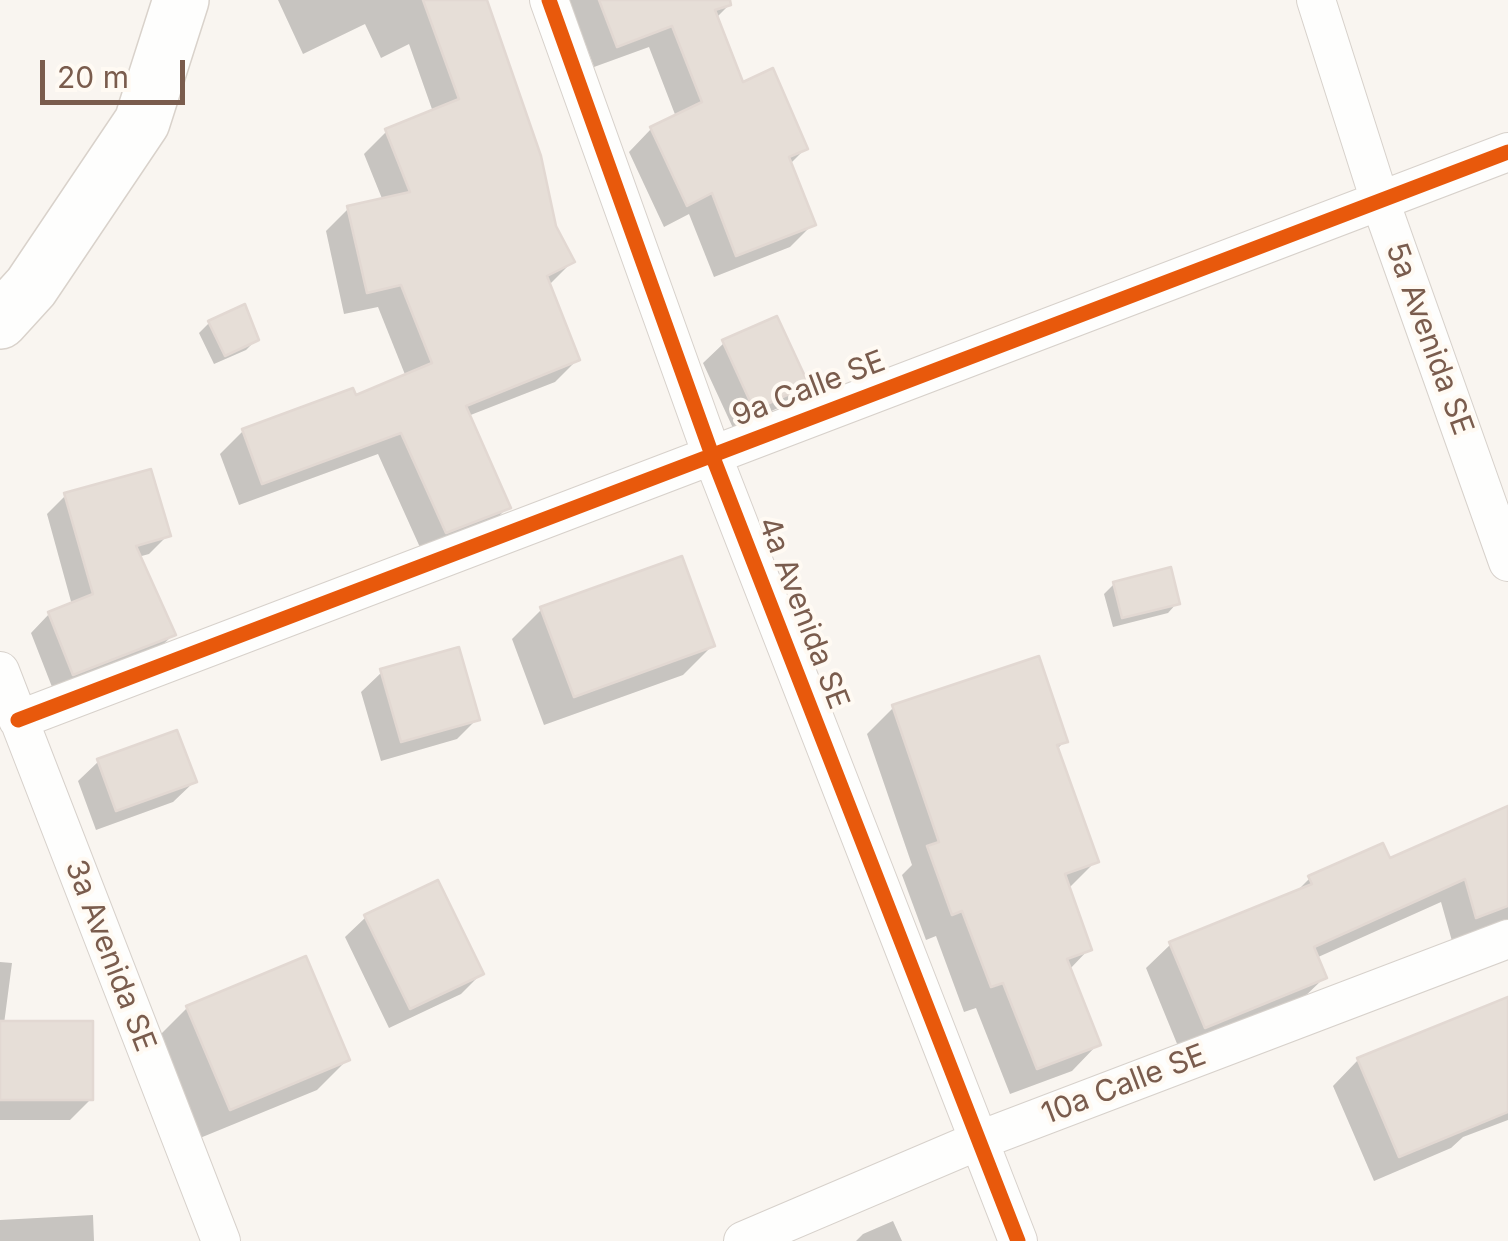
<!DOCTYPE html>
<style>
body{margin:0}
#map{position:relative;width:1508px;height:1241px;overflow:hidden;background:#f9f5f0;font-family:Inter,sans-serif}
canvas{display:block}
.scale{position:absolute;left:40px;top:60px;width:145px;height:45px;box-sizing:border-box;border:5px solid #7a5c4d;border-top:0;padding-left:12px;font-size:30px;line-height:35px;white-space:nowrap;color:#7a5c4d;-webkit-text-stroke:8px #fffaf3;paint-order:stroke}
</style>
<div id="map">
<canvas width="1508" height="1241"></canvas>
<div class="scale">20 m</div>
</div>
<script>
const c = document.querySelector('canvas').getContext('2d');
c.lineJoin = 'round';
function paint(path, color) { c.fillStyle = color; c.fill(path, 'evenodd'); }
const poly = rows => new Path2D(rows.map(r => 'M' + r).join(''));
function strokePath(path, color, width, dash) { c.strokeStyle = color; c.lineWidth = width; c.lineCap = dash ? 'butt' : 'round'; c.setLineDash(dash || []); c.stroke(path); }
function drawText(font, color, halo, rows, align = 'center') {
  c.font = font + ' Inter,sans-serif'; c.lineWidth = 8; c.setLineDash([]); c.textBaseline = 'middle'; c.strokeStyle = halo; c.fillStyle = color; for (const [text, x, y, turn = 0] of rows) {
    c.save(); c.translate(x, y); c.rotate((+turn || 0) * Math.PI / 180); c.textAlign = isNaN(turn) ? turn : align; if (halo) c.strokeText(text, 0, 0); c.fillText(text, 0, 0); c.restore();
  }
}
paint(poly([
 [278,0,487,0,553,227,572,262,548,286,577,360,555,382,468,416,508,507,485,530,423,554,378,454,239,505,220,454,243,431,354,398,406,377,378,307,344,314,326,231,349,208,383,201,364,154,386,132,433,112,409,44,381,58,365,24,303,54],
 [569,0,730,0,731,3,716,18,742,86,805,149,789,165,813,224,790,247,714,277,689,214,664,227,629,152,651,129,676,117,649,47,594,67],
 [244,307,256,340,246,350,214,364,199,333,209,323],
 [724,343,806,384,785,405,733,428,703,363],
 [65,496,168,535,149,554,138,557,173,635,154,653,54,692,31,633,49,614,72,605,47,514],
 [1114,584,1177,603,1168,613,1113,627,1104,594],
 [542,609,713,645,683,675,544,725,512,639],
 [382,672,477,719,457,739,381,761,361,692],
 [894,707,1065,741,1056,750,1096,861,1069,888,1089,949,1069,970,1098,1044,1072,1071,1010,1094,976,1008,964,1012,936,936,926,940,902,875,912,865,867,734],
 [99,761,194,782,173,802,96,830,78,781],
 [1508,809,1508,919,1452,941,1441,902,1316,958,1324,978,1299,1002,1180,1051,1146,968,1171,944,1293,895,1310,878,1389,861],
 [366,917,481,974,461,994,389,1028,345,937],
 [0,962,12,963,4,1024,91,1099,70,1120,0,1120],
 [1508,999,1508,1120,1463,1137,1451,1148,1374,1181,1333,1086,1358,1060],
 [187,1008,347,1060,317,1090,200,1138,158,1037],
 [93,1215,94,1241,0,1241,0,1220],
 [893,1221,902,1241,856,1241,863,1234]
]), '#0003');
const building = poly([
 [423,0,487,0,541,156,556,226,575,262,547,276,580,360,466,406,511,508,446,533,401,433,262,484,242,429,353,388,356,395,432,363,401,285,367,293,347,206,410,192,385,129,459,99,423,0],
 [599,0,730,0,731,5,715,10,743,82,773,68,808,149,789,157,816,225,736,256,712,193,687,206,650,127,702,102,672,26,617,47,599,0],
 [245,304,259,340,225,356,208,321,245,304],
 [777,316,809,385,754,410,722,340,777,316],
 [151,469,171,536,136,546,176,635,73,675,48,612,93,594,64,493,151,469],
 [682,556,715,646,574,697,540,607,682,556],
 [1171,567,1180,604,1122,618,1113,582,1171,567],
 [459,647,480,720,401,742,380,669,459,647],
 [1039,656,1068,742,1057,745,1099,862,1065,874,1092,950,1067,959,1101,1045,1037,1069,1003,983,991,987,962,911,952,915,927,846,939,842,892,705,1039,656],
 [177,730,197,782,116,811,97,759,177,730],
 [1508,806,1508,906,1476,918,1465,879,1314,947,1327,978,1205,1028,1169,942,1312,884,1308,876,1383,843,1390,858,1508,806],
 [438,880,484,974,410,1009,364,915,438,880],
 [306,956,350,1060,230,1110,186,1006,306,956],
 [1508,997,1508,1112,1399,1157,1357,1058,1508,997],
 [0,1021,93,1021,93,1100,0,1100,0,1021]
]);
paint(building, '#e6ded7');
strokePath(building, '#e2d8d2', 2.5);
const street = poly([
 [549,0,712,455,1018,1241],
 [1316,0,1380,201,1508,562],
 [0,671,221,1241],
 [18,720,1508,152],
 [743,1241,980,1140,1508,939]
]);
const secondary = poly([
 [0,321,31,287,142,122,181,0]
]);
strokePath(street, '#d7d1cb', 40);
strokePath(secondary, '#d9d2cb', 58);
strokePath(street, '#fefefd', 38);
strokePath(secondary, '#fefefd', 55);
strokePath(poly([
 [549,0,712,455,1018,1241],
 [18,720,1508,152]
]), '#e8590c', 15);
drawText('30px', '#7a5c4d', '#fffaf3', [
 ["5a Avenida SE",1429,339,70],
 ["9a Calle SE",809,389,-21],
 ["4a Avenida SE",803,613,69],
 ["3a Avenida SE",110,956,69],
 ["10a Calle SE",1124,1085,-21]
]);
</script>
